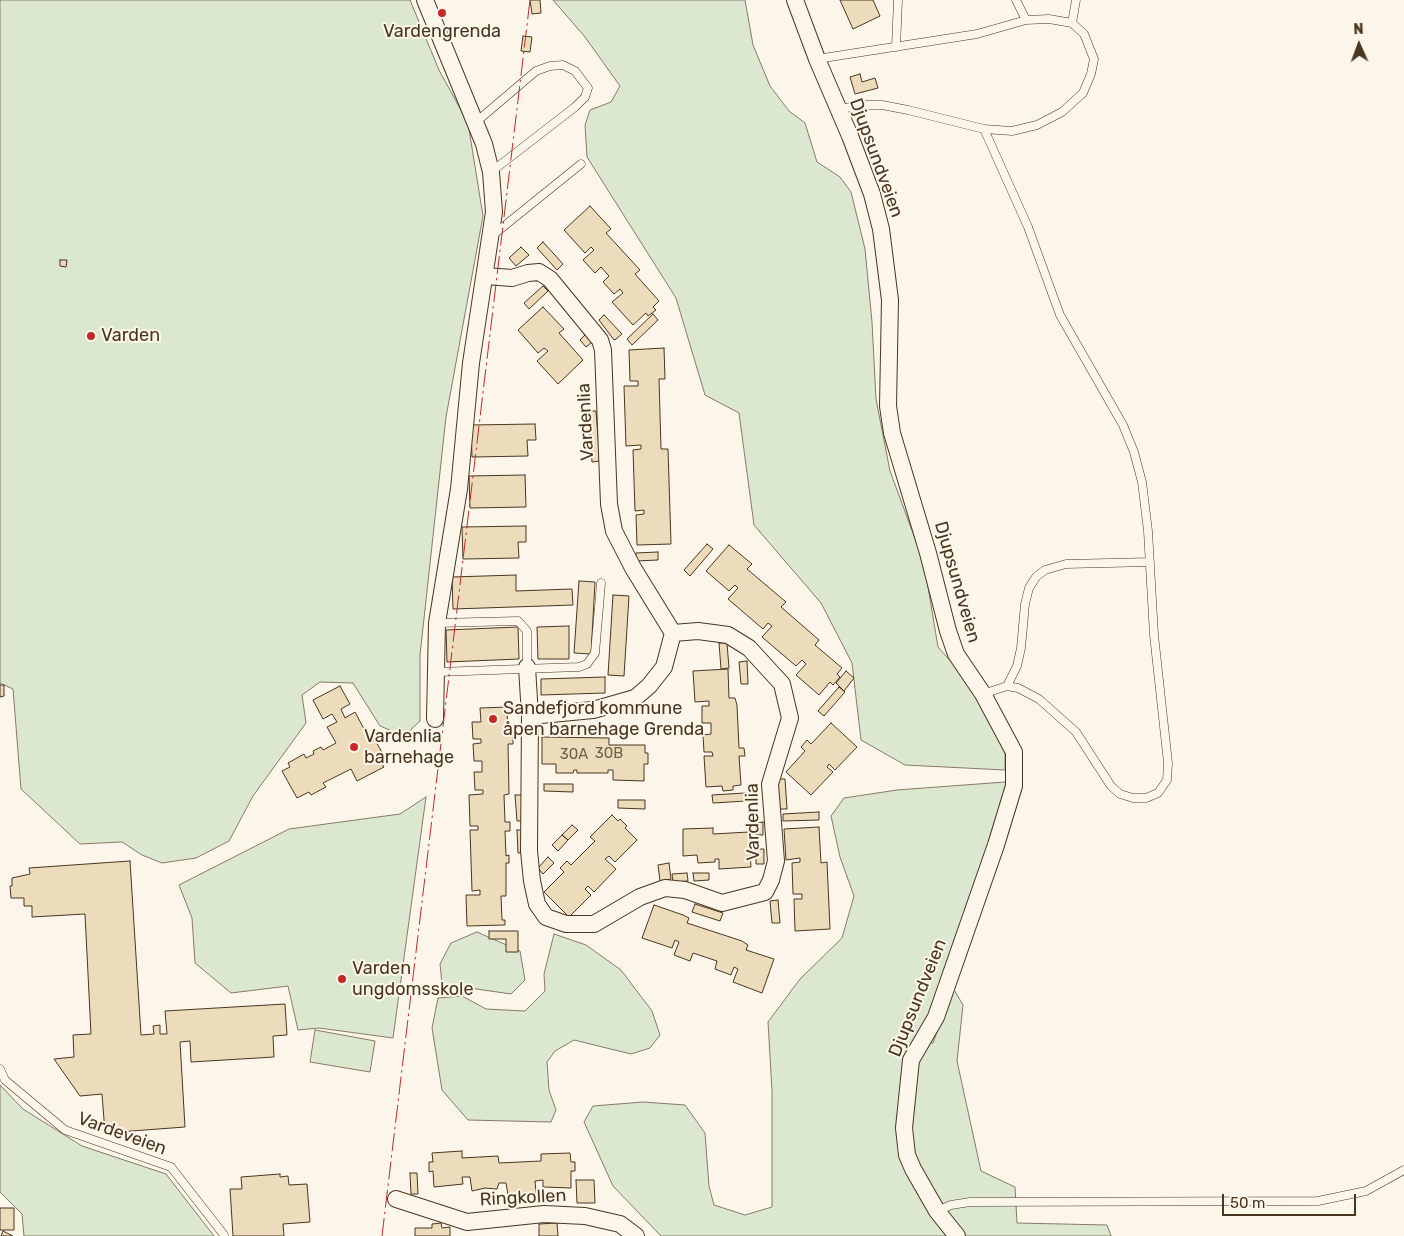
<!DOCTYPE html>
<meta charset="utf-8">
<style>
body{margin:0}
#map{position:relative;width:1404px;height:1236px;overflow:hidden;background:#fbf6e9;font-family:Rubik,sans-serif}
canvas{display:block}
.north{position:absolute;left:1334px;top:20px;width:50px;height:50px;-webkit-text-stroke:4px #fbf6e9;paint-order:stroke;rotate:358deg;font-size:14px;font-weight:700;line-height:20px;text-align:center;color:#4a3520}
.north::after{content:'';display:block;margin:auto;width:18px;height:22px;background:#4a3520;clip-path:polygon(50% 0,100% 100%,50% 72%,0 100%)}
.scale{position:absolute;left:1222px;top:1194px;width:134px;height:22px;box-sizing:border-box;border:2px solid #4a3520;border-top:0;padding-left:6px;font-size:15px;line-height:18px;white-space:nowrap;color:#4a3520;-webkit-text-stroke:4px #fbf6e9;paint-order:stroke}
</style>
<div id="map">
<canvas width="1404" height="1236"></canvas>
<div class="north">N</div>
<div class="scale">50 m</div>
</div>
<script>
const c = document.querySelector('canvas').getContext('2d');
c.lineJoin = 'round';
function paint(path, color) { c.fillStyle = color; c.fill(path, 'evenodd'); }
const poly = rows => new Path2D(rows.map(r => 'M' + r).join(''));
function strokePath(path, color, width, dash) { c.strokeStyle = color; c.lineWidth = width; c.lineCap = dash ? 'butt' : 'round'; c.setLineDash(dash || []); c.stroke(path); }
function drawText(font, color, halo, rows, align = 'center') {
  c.font = font + ' Rubik,sans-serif'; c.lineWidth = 4; c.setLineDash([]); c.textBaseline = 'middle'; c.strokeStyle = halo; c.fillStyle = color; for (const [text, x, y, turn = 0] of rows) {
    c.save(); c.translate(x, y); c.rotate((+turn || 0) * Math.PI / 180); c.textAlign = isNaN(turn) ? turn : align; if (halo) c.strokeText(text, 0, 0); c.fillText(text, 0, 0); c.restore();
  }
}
const green = poly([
 [0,0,410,0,439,70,468,123,483,216,446,417,420,655,420,721,404,736,380,726,353,683,320,682,302,695,306,723,253,796,229,841,196,858,162,863,142,855,122,842,80,844,21,789,13,689,0,683,0,0],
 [553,0,745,0,753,45,770,86,789,111,805,123,817,162,840,177,851,192,865,249,872,322,876,399,890,471,924,563,938,647,986,701,1005,729,1005,770,905,765,861,740,852,663,821,603,754,525,739,413,705,395,676,298,587,157,585,125,590,110,611,102,620,86,585,37,553,0],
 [1005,782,1009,791,922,1043,933,1043,953,988,963,1005,957,1061,981,1171,1015,1187,1017,1223,1107,1225,1111,1236,661,1236,613,1186,584,1122,593,1106,643,1102,685,1105,705,1133,709,1186,714,1205,745,1215,772,1207,772,1091,768,1022,800,979,842,938,854,896,840,857,831,816,844,798,897,790,1005,782],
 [426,797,393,1038,319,1028,298,1030,288,986,231,993,195,963,192,918,179,885,289,829,400,814,426,797],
 [477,932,520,951,525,980,511,994,442,984,440,964,451,943,477,932],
 [554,934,586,945,621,970,652,1011,660,1035,650,1048,631,1054,574,1040,555,1051,547,1062,549,1090,556,1110,551,1122,468,1120,442,1090,432,1028,438,998,462,996,486,1009,525,1011,545,991,544,974,554,934],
 [315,1030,375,1041,370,1072,310,1062,315,1030],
 [0,1085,23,1109,82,1146,166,1174,214,1236,24,1236,22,1214,0,1192,0,1085]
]);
paint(green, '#dce7d0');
strokePath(green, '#887966', 1);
const building = poly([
 [530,0,540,0,541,13,532,14,530,0],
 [840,0,873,0,880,16,853,29,840,0],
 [523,36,532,37,530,52,521,51,523,36],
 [860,74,862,82,875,78,878,88,855,94,850,77,860,74],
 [590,206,611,229,606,233,640,270,635,274,659,301,653,307,656,310,648,316,646,313,633,325,612,302,623,293,620,289,614,294,603,282,609,276,601,267,595,273,583,260,594,250,591,247,585,253,564,230,590,206],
 [543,242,563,264,557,270,537,248,543,242],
 [521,247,529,255,516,266,509,258,521,247],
 [60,260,67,260,66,267,60,266,60,260],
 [543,286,548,291,529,309,524,303,543,286],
 [543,307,564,329,559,333,583,360,558,384,537,361,548,351,544,348,538,353,518,330,543,307],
 [653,314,658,320,632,345,627,339,653,314],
 [604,315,622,334,616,339,614,340,599,320,604,315],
 [585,335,592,342,586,347,580,340,585,335],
 [664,348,665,379,659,379,661,449,668,449,671,544,637,545,636,515,644,514,644,510,635,511,633,450,641,449,641,445,626,446,624,386,638,386,638,381,630,381,629,350,664,348],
 [588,411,596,411,600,461,592,462,588,411],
 [535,424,536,440,527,440,528,456,472,457,471,425,535,424],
 [525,475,526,507,470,508,469,476,525,475],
 [526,526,526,542,518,542,519,558,463,559,462,527,526,526],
 [707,544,713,549,690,576,684,570,707,544],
 [729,545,752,564,747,569,786,602,781,607,819,640,815,645,842,668,837,674,840,677,833,685,830,682,819,695,796,675,806,664,802,660,796,666,762,637,772,626,768,623,763,629,728,599,738,588,735,585,729,591,706,571,729,545],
 [658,552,658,560,636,561,636,553,658,552],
 [516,575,516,591,572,589,573,605,453,609,452,577,516,575],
 [579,581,595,582,591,654,574,653,579,581],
 [613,595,629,596,624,676,608,675,613,595],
 [569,626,569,659,538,659,537,627,569,626],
 [518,627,519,659,447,662,446,630,518,627],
 [719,643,727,643,729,668,721,669,719,643],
 [747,661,748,684,741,684,739,662,747,661],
 [728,669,729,698,735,698,737,705,739,748,744,748,745,756,739,756,741,785,733,786,733,790,723,791,722,786,706,787,704,756,713,756,712,752,704,752,703,735,711,734,711,723,702,723,702,706,709,706,709,701,695,702,693,671,728,669],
 [846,671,854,678,844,691,836,683,846,671],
 [605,677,605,693,541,695,541,679,605,677],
 [0,685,4,685,4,696,0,697,0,685],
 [340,686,350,704,341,709,345,718,355,712,371,742,375,740,384,756,379,759,384,767,357,781,351,769,323,783,326,787,311,795,309,792,297,798,282,771,290,767,288,763,304,754,306,758,314,754,313,751,321,747,323,750,336,743,327,727,337,722,332,714,323,719,313,700,340,686],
 [839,687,845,692,824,716,818,711,839,687],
 [507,707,508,736,513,736,513,744,508,744,509,794,504,795,505,822,510,822,510,831,505,831,506,856,509,855,509,863,506,863,506,896,501,896,502,920,505,920,505,925,467,926,466,895,480,895,480,890,472,891,470,830,478,830,478,826,470,826,469,795,483,794,483,790,475,790,474,772,482,772,482,761,474,761,473,744,481,743,481,739,473,739,472,722,481,722,480,708,507,707],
 [831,723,857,747,835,770,829,764,827,767,833,772,811,795,786,772,805,751,801,747,807,740,811,744,831,723],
 [542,737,609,738,609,745,645,745,645,753,648,753,648,764,644,764,644,781,613,780,613,770,608,770,608,773,577,773,577,770,574,770,573,773,556,773,556,764,542,764,542,737],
 [778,779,785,779,787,809,779,809,778,779],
 [544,784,573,784,573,792,544,791,544,784],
 [745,793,746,801,713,803,712,795,745,793],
 [515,795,523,795,524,821,517,821,515,795],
 [618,800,645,800,645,809,618,808,618,800],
 [819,812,819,820,783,821,783,814,819,812],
 [612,815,618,821,620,819,627,826,625,828,637,840,615,862,609,856,605,859,616,869,594,892,588,886,585,889,591,895,569,917,544,892,564,872,560,868,567,861,571,865,595,841,590,837,612,815],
 [763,822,763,835,756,835,755,823,763,822],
 [572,825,578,830,568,840,562,835,572,825],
 [819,827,821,863,827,862,830,929,795,931,794,899,802,899,802,894,793,894,792,863,800,862,800,858,786,860,784,829,819,827],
 [713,828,713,834,749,832,750,841,754,841,754,850,750,851,751,867,719,869,719,859,715,859,715,862,698,863,697,855,683,856,683,829,713,828],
 [517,830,525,830,526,852,518,853,517,830],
 [562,835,568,840,558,851,552,845,562,835],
 [756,849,764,849,764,864,756,864,756,849],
 [548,857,554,863,543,874,538,868,548,857],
 [130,861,141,1035,154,1034,153,1026,160,1025,160,1034,167,1034,165,1011,285,1004,287,1035,273,1036,274,1057,191,1062,190,1041,180,1042,185,1127,105,1133,102,1094,80,1096,54,1059,74,1057,73,1035,91,1034,85,914,32,917,32,906,24,906,24,898,11,898,10,886,12,886,12,878,30,874,29,868,130,861],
 [669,863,671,879,660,881,658,865,669,863],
 [687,873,688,881,673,882,672,874,687,873],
 [693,873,709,873,709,880,694,881,693,873],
 [778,900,780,923,772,923,770,901,778,900],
 [695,904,723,913,720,921,692,912,695,904],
 [654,905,683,915,689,918,687,923,742,941,748,945,746,950,774,959,762,993,733,982,738,969,734,967,731,975,715,969,717,961,693,953,690,961,674,955,679,942,675,940,672,948,642,938,654,905],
 [489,931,518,931,518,952,506,952,506,939,489,939,489,931],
 [462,1151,462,1158,498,1156,499,1163,541,1161,541,1154,570,1153,571,1162,575,1162,575,1171,571,1171,571,1188,543,1187,543,1180,535,1181,536,1192,533,1194,522,1195,521,1193,519,1195,508,1195,506,1183,499,1183,497,1189,485,1188,472,1191,470,1177,462,1177,463,1184,434,1187,433,1171,429,1172,429,1162,433,1162,432,1153,462,1151],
 [410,1173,417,1173,418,1194,411,1194,410,1173],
 [280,1174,280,1177,288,1176,289,1185,307,1184,310,1222,283,1224,284,1236,233,1236,230,1189,242,1189,241,1177,280,1174],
 [576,1180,594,1180,595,1203,577,1203,576,1180],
 [0,1208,14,1208,14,1230,0,1230,0,1208],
 [441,1223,442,1228,450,1227,450,1236,415,1236,415,1228,432,1228,432,1224,441,1223],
 [557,1223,558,1236,539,1236,539,1224,557,1223],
 [3,1231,13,1236,1,1236,3,1231]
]);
paint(building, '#ecdcbc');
strokePath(building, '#4a3520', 1);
const service = poly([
 [1016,0,1026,20],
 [1072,23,1076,0],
 [896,47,898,0],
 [817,59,977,34,1026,20,1049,19,1072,23,1084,34,1094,59,1091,74,1083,93,1062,112,1037,125,1012,131,984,129,908,110,882,105,865,105,838,109],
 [476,122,536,71,550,66,563,65,575,71,588,88,585,97,575,107,491,172],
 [493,235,581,164],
 [437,623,518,621,527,631,527,667],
 [437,672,579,667,587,664,595,653,601,583],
 [1007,686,1017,666,1021,648,1025,604,1029,588,1036,577,1045,570,1066,564,1150,562],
 [983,694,1007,686,1018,688,1039,699,1076,732,1111,786,1120,794,1133,798,1146,798,1158,793,1167,780,1168,763,1154,635,1148,531,1142,482,1134,452,1123,425,1060,315,1028,227,984,129],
 [0,1069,5,1080,65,1130,171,1167,224,1235],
 [937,1211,951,1205,970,1202,1318,1201,1366,1191,1404,1170]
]);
const minor = poly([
 [425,0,484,144,491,172,494,212,471,363,459,489,437,623,435,719],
 [795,0,817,59,850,136,872,194,881,229,890,300,888,406,892,433,928,553,948,631,956,654,983,694,1014,752,1014,786,996,845,936,1017,911,1060,904,1128,907,1155,913,1169,937,1211,957,1236],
 [485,276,512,278,528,273,539,272,550,279,600,340,603,350,609,504,614,531,633,568,673,633],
 [527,667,530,716,529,851,532,881,537,904,546,917,566,924,594,924,640,897,665,888,685,890,722,903,765,892,771,880,776,861,770,784,790,718,782,684,749,648,728,635,698,631,673,633,664,667,649,686,635,698,593,710,530,716],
 [396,1199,467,1222,544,1214,585,1216,620,1224,636,1236]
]);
strokePath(service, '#4a3520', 9);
strokePath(minor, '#4a3520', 18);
strokePath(service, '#fbf6e9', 8);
strokePath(minor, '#fbf6e9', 16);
strokePath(poly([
 [382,1236,530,0]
]), '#c62828', 1, [18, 4, 2.5, 4]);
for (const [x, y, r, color] of [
 [442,13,5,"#c62828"],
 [91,336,5,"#c62828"],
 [493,719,5,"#c62828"],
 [354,747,5,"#c62828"],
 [342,979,5,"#c62828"]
]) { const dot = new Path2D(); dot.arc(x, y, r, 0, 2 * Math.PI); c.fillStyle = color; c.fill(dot); strokePath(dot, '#fbf6e9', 2); }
drawText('15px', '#725f47', null, [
 ["30B",609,754],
 ["30A",574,755]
]);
drawText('18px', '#4a3520', '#fbf6e9', [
 ["Vardengrenda",442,32,"center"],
 ["Varden",101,336],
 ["Sandefjord kommune",503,709],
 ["åpen barnehage Grenda",503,730],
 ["Vardenlia",364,737],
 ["barnehage",364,758],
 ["Varden",352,969],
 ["ungdomsskole",352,990]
], 'left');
drawText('18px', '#4a3520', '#fbf6e9', [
 ["Djupsundveien",876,158,70],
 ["Vardenlia",586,422,-93],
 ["Djupsundveien",957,582,74],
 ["Vardenlia",753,822,-91],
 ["Djupsundveien",918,998,-68],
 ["Vardeveien",122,1134,20],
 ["Ringkollen",523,1198,-3]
]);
</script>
